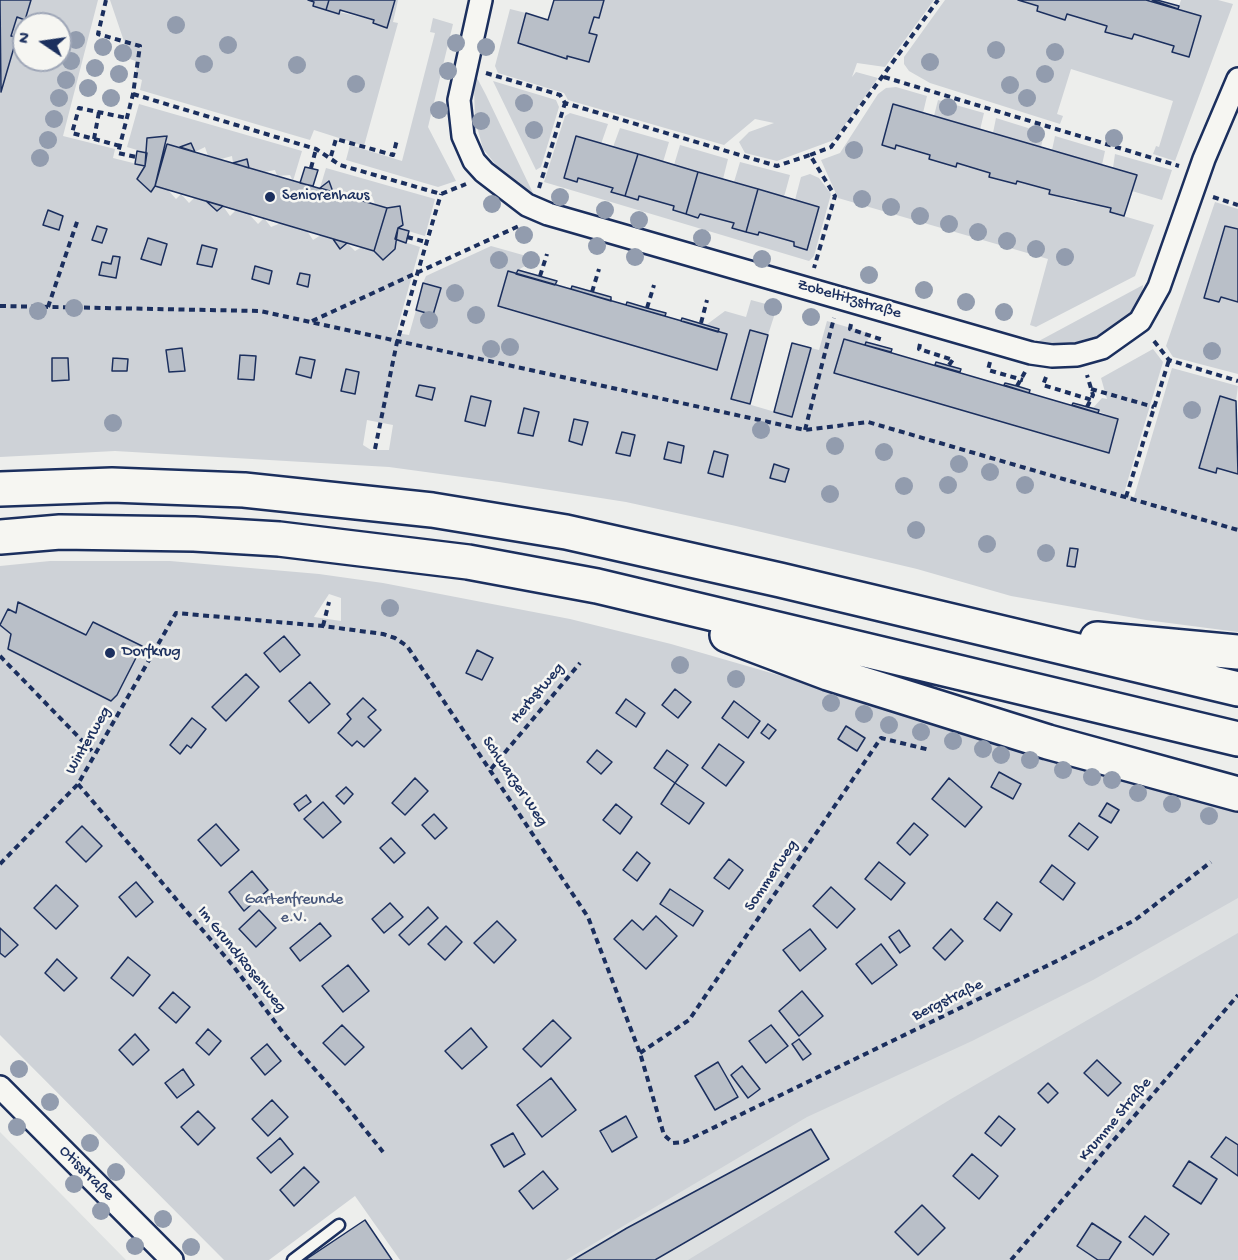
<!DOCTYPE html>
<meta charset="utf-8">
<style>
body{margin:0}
#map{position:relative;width:1238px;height:1260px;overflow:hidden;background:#edeeec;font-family:"Gochi Hand",sans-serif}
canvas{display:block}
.north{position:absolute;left:12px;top:12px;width:60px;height:60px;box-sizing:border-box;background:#f6f6f2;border:2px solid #9ea6b7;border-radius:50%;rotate:283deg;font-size:16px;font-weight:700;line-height:24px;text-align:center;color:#1b2f5e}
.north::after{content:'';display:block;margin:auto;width:21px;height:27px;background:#1b2f5e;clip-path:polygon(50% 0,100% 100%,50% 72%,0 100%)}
</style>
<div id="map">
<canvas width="1238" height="1260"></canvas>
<div class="north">N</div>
</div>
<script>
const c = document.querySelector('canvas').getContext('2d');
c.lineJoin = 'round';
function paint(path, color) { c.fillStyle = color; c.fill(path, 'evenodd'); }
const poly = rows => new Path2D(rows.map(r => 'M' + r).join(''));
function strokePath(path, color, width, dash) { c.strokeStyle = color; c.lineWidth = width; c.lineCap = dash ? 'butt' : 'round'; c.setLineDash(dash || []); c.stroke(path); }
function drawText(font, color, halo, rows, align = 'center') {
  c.font = font + ' "Gochi Hand",sans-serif'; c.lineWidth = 5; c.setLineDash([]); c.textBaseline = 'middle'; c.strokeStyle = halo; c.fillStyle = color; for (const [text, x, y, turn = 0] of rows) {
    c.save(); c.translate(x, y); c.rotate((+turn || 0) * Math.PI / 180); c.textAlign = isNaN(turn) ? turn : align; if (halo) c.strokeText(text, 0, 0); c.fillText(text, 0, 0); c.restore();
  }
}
paint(poly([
 [1238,885,1238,972,734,1260,488,1260],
 [0,1132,126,1260,0,1260]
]), '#dde0e1');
paint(poly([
 [31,0,98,0,63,136,115,149,113,158,145,166,137,179,151,192,155,186,168,190,176,199,181,194,189,203,194,198,206,201,217,211,223,206,230,216,236,210,249,214,258,224,264,218,271,227,281,223,307,231,313,240,321,235,333,239,340,249,347,243,355,251,362,247,374,251,383,260,395,249,395,239,420,247,396,333,409,335,416,310,433,315,441,288,423,283,426,276,491,246,537,259,518,270,498,307,717,369,727,334,706,325,725,311,746,317,751,300,777,307,768,335,750,331,731,399,792,417,811,348,819,350,827,321,871,334,865,345,844,339,834,372,1109,452,1118,419,1092,409,1102,398,1107,399,1101,378,1153,349,1163,362,1124,493,1134,497,1172,368,1238,386,1236,401,1220,396,1199,467,1216,473,1217,468,1238,474,1238,632,1146,620,1011,596,917,569,736,526,626,502,499,482,389,467,115,451,0,457,0,91,17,38,11,36,17,17,24,20],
 [24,24,60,24,60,60,24,60],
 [367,420,393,425,389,450,371,450,363,445],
 [110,0,308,0,314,2,313,6,374,20,373,24,387,28,395,0,398,0,393,22,398,23,364,146,314,130,310,140,140,90,142,80,135,77,138,62,130,59],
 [604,0,934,0,885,67,857,63,852,77,856,72,878,78,834,140,777,161,745,153,739,142,749,132,774,123,755,119,724,145,568,100,564,93,498,73,495,66,510,9,526,13,518,43,566,59,567,56,588,62,596,35,589,33,594,17],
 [945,0,1018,0,1038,6,1037,12,1065,20,1067,14,1107,26,1105,32,1132,39,1134,34,1174,46,1173,52,1201,16,1178,9,1181,0,1218,0,1233,4,1175,161,1153,154,1156,146,1159,147,1173,101,1071,69,1057,114,1063,116,1060,124,930,83,909,71,904,64,904,57],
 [433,18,453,24,428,127,456,181,438,187,346,160,350,145,402,161,435,33,430,32],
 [476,76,486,95,533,193,506,177,483,149,475,119,474,88],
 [493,81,556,100,559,107,541,167,536,170],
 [896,87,927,96,923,113,893,105,882,145,894,149,896,145,930,155,929,159,956,167,957,163,990,173,990,177,1016,184,1017,181,1050,190,1049,194,1076,202,1078,198,1111,208,1110,212,1154,225,1135,276,1036,327,1030,325,1048,259,838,198,821,160,840,153,878,94,886,88],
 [938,100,984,113,980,130,934,116],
 [139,104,302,151,293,181,290,175,277,176,275,170,264,172,233,163,232,156,221,159,208,156,205,147,195,152,191,143,180,147,167,144,167,136,147,153,127,147],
 [570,113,608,124,601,144,576,136,564,178,576,182,578,178,613,188,612,192,638,200,639,196,674,206,673,211,698,218,700,214,734,223,733,228,757,235,759,232,794,242,794,246,807,250,819,208,795,200,801,177,810,174,819,178,831,194,814,256,809,261,544,182,565,116],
 [996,118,1044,133,1041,147,993,133],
 [620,128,669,142,663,162,613,147],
 [1055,136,1105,151,1102,165,1052,150],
 [680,145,728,159,723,179,674,165],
 [1115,154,1172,170,1162,200,1132,191,1136,175,1113,168],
 [740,162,790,175,784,197,734,182],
 [326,168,435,199,425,236,398,228,387,208,375,204,372,196,361,200,357,192,346,196,333,192,329,181,320,188],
 [1215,202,1238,209,1238,229,1225,226,1204,298,1219,302,1221,297,1238,302,1238,374,1173,357,1166,346],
 [1143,285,1142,295,1129,314,1103,334,1066,345,1037,342],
 [50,561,170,561,319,574,383,583,570,619,671,644,1120,774,1238,813,1238,898,1093,980,972,1041,807,1117,566,1260,400,1260,355,1196,269,1260,224,1260,0,1035,0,566],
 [329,594,341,598,341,621,314,617],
 [1238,933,1238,1260,688,1260,951,1099]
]), '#ced2d7');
const building = poly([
 [0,0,31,0,25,20,17,17,11,36,17,37,1,92,0,0],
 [308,0,329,0,326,10,313,6,314,2,308,0],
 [329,0,395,0,387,28,373,23,374,20,340,10,339,14,326,10,329,0],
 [554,0,604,0,599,18,594,17,589,33,597,35,589,62,567,56,567,59,518,43,526,13,548,20,554,0],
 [1018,0,1146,0,1201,16,1189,57,1172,52,1174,46,1134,34,1132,39,1105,32,1107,26,1067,14,1065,20,1037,11,1038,6,1018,0],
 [1152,0,1157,0,1179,6,1178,9,1152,0],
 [893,104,1137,175,1124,216,1110,212,1111,208,1049,194,1050,190,1017,181,1016,184,989,177,990,173,957,163,956,167,929,159,930,155,896,145,895,149,882,145,893,104],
 [167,136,155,186,151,192,137,179,145,166,147,138,167,136],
 [576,136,638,154,625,196,611,192,613,188,578,178,577,182,564,178,576,136],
 [191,143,195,152,180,147,191,143],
 [167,144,387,208,374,251,155,186,167,144],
 [137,151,147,153,145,166,135,164,137,151],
 [638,154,698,172,686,214,673,210,674,206,639,196,638,200,625,196,638,154],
 [247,159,249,168,233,163,247,159],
 [305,167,318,170,313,186,300,183,305,167],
 [698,172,758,189,746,232,732,228,734,223,700,214,698,218,686,214,698,172],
 [329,181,333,192,320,188,329,181],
 [758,189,819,207,807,250,794,246,794,242,759,232,758,235,746,232,758,189],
 [206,201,223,206,217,211,206,201],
 [400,206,403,225,398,228,395,249,383,260,374,251,387,208,400,206],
 [48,210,63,216,59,230,43,225,48,210],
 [97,226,107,229,102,243,92,240,97,226],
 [1225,226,1238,229,1238,302,1221,297,1219,302,1204,298,1225,226],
 [398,228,409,231,406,243,395,239,398,228],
 [148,238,167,244,161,265,141,259,148,238],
 [333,239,347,243,340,249,333,239],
 [202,245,217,249,212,267,197,264,202,245],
 [113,256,120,257,116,278,99,275,102,262,111,264,113,256],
 [255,266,272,271,269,284,252,279,255,266],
 [518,270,557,281,555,285,516,274,518,270],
 [508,271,727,334,717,370,498,306,508,271],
 [300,273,310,275,308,287,297,284,300,273],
 [423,283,441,288,433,315,416,310,423,283],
 [572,286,611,297,611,301,571,289,572,286],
 [627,302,647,308,666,313,665,316,626,305,627,302],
 [682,318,719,329,718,332,681,321,682,318],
 [750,330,768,335,750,404,731,399,750,330],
 [844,339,1118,419,1109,453,834,373,844,339],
 [866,342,892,349,891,352,865,345,866,342],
 [792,343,811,348,792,417,774,412,792,343],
 [182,348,185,371,169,372,166,350,182,348],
 [240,355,256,356,254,380,238,379,240,355],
 [300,357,315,360,311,378,296,374,300,357],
 [52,358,68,358,69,380,52,381,52,358],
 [113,358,128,359,127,371,112,371,113,358],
 [936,362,961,369,960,372,935,365,936,362],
 [346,369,359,372,355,394,341,391,346,369],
 [1005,383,1017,386,1030,390,1029,393,1004,385,1005,383],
 [419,385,435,388,432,400,416,396,419,385],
 [471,396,491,401,485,426,465,421,471,396],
 [1220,396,1236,401,1238,474,1217,468,1216,473,1199,468,1220,396],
 [1073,403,1099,410,1098,413,1072,405,1073,403],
 [524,408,539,412,533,436,518,433,524,408],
 [574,419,588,422,582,445,569,441,574,419],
 [622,432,635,435,630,456,616,453,622,432],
 [668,442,684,446,681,463,664,459,668,442],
 [714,451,728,455,723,477,708,473,714,451],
 [774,464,789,469,785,482,770,478,774,464],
 [1070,548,1078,549,1075,567,1067,566,1070,548],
 [18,602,86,635,93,622,142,646,117,695,111,701,8,649,11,634,0,625,8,609,16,613,18,602],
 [284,636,300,655,280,672,264,653,284,636],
 [477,650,493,658,482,680,466,673,477,650],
 [246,674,259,687,226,721,212,707,246,674],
 [310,682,330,704,309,723,289,701,310,682],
 [675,689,691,702,678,718,662,705,675,689],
 [363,698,376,710,368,717,381,730,364,747,357,741,352,746,338,733,351,719,347,714,363,698],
 [626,699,645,713,636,727,616,713,626,699],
 [734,701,760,721,748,738,722,718,734,701],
 [192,718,206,729,191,748,187,745,180,754,170,745,192,718],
 [768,724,776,730,769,739,761,733,768,724],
 [846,726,865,738,857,751,838,739,846,726],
 [719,744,744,762,726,786,702,768,719,744],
 [597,750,612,762,601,774,587,762,597,750],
 [667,750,688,765,675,783,654,768,667,750],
 [999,772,1021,784,1013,799,991,787,999,772],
 [415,778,428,791,405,815,392,803,415,778],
 [949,778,982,807,965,827,932,799,949,778],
 [675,783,704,803,689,824,661,804,675,783],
 [346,787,353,794,344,804,336,796,346,787],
 [306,795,311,802,299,811,294,804,306,795],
 [323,802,341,822,323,838,304,819,323,802],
 [1107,803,1119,810,1111,823,1099,816,1107,803],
 [616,804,632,817,620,834,603,820,616,804],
 [434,814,447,828,435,839,422,825,434,814],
 [914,823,928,835,910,855,897,843,914,823],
 [1079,823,1098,837,1088,850,1069,836,1079,823],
 [216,824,239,850,221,866,198,840,216,824],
 [82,826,102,846,86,862,66,842,82,826],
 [391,838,405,853,394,863,380,848,391,838],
 [637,852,650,863,637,881,623,870,637,852],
 [729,859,743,870,729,889,714,878,729,859],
 [879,862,905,883,891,900,865,879,879,862],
 [1052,865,1075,883,1063,900,1040,882,1052,865],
 [252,871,268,890,244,911,229,892,252,871],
 [136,882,153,902,136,917,119,897,136,882],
 [56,885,78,906,56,929,34,908,56,885],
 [831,887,855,909,837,928,813,906,831,887],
 [670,889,703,911,693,926,660,904,670,889],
 [997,902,1012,914,1000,931,984,919,997,902],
 [390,903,403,917,384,933,372,919,390,903],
 [428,907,438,918,409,945,399,935,428,907],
 [259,910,276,928,256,947,239,929,259,910],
 [656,916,677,936,646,969,614,939,632,920,643,930,656,916],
 [497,921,516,940,494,963,474,943,497,921],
 [320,923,331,936,300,961,290,948,320,923],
 [446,926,462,942,445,960,428,944,446,926],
 [0,928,18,945,5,957,0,953,0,928],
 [810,929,826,949,800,971,783,950,810,929],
 [951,929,963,941,945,960,933,948,951,929],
 [899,930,910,946,900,953,889,937,899,930],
 [881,944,897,965,872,984,856,964,881,944],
 [128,957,150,975,133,996,111,978,128,957],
 [57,959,77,978,64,991,45,973,57,959],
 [348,965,369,991,343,1012,322,986,348,965],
 [802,991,823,1016,799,1036,779,1011,802,991],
 [173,992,190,1007,176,1023,159,1008,173,992],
 [553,1020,571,1038,541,1067,523,1049,553,1020],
 [342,1025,364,1047,345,1065,323,1043,342,1025],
 [771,1025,788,1046,766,1063,749,1041,771,1025],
 [471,1028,487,1047,462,1069,445,1051,471,1028],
 [208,1029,221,1041,209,1055,196,1043,208,1029],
 [135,1034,149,1050,133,1065,119,1050,135,1034],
 [799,1039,811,1054,803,1060,792,1044,799,1039],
 [267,1044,281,1061,265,1075,251,1058,267,1044],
 [1097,1060,1121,1083,1108,1096,1084,1073,1097,1060],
 [718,1062,738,1097,715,1110,695,1076,718,1062],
 [742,1066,760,1089,748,1098,731,1075,742,1066],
 [183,1069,194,1085,177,1098,165,1083,183,1069],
 [551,1078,576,1110,542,1137,517,1105,551,1078],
 [1048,1083,1058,1093,1048,1103,1038,1093,1048,1083],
 [272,1100,288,1117,268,1136,252,1119,272,1100],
 [198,1111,215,1128,198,1145,181,1127,198,1111],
 [626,1116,637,1137,612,1152,600,1131,626,1116],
 [999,1116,1015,1129,1001,1146,985,1133,999,1116],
 [811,1129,829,1159,655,1260,573,1260,627,1228,811,1129],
 [513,1133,525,1154,504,1167,491,1145,513,1133],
 [1226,1137,1238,1145,1238,1176,1211,1157,1226,1137],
 [280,1138,293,1154,271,1173,257,1158,280,1138],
 [972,1154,998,1176,979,1199,953,1176,972,1154],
 [1189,1161,1217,1179,1201,1204,1173,1186,1189,1161],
 [304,1167,319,1182,294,1206,280,1190,304,1167],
 [543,1171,558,1189,533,1209,519,1191,543,1171],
 [922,1205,945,1228,918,1255,895,1232,922,1205],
 [1145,1216,1169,1234,1153,1255,1129,1237,1145,1216],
 [365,1220,392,1260,305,1260,365,1220],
 [1092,1223,1121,1242,1109,1260,1098,1260,1077,1246,1092,1223]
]);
paint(building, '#b9bfc8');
strokePath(building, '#1b2f5e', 1.5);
const lane = poly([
 [293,1260,339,1225]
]);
const street = poly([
 [481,0,459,100,463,136,474,161,484,172,527,205,548,214,1031,353,1052,356,1077,355,1102,348,1140,321,1159,287,1204,159,1238,79],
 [0,1087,172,1260]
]);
const highway = poly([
 [0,489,112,485,244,490,432,510,566,532,780,580,1238,689],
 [0,537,60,532,194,534,279,539,468,562,597,586,1238,739],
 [727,635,828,673,1048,742,1238,794],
 [1097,639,1238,652]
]);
strokePath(lane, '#1b2f5e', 15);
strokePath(street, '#1b2f5e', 26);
strokePath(highway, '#1b2f5e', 38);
strokePath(poly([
 [106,0,98,34,140,46,133,94,118,153,136,157],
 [486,73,560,95,565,103,777,166,810,155,835,196,814,268],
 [884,77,1179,166],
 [133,94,316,149,340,165,441,194,466,184],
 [94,139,99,112],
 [120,146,72,133,79,108,127,118],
 [810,155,831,147,938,0],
 [331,156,336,139,393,155,397,140],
 [311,168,316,149],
 [539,188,565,103],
 [1213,197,1238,205],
 [407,237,426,242],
 [540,276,547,254],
 [592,292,599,269],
 [0,306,260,311,805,430,868,422,1238,530],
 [48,307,78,219],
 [647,308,654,285],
 [312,321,521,225],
 [701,323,707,300],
 [851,324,850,329,883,340],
 [1154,341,1169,360,1238,381],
 [920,344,919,349,953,360],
 [990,362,988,370,1023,380],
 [949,365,954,358],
 [1046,377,1043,385,1092,400],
 [1017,386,1025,372],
 [1091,389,1154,407],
 [1087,407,1093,395,1087,375],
 [805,430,834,318],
 [375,449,397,342,441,194],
 [1126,497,1169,360],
 [323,626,329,602],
 [0,656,95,754],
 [491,769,580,663],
 [78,784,234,967,284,1034,339,1097,383,1152],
 [0,864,78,784,176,613,323,626,383,634,395,638,407,646,588,917,640,1053,664,1135,673,1143,684,1142,1063,958,1135,920,1211,862],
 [640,1053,689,1020,881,738,930,750],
 [1011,1260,1238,995]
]), '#1b2f5e', 4, [6, 4.5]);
strokePath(lane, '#f6f6f2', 10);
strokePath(street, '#f6f6f2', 21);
strokePath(highway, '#f6f6f2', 33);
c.fillStyle = '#929cae';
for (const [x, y] of [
 [176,25],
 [76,40],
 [456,43],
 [228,45],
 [103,47],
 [486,47],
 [996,50],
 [1055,52],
 [123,53],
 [71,61],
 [930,62],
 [204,64],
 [297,65],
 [95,68],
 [448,71],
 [119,74],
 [1045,74],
 [66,80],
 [356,84],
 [1010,85],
 [88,88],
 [59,98],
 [111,98],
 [1027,98],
 [524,103],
 [948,107],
 [439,110],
 [54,119],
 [481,121],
 [534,130],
 [1036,134],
 [1114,138],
 [48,140],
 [854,150],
 [40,158],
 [560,197],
 [862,199],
 [492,204],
 [891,207],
 [605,210],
 [920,216],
 [639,220],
 [949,224],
 [978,232],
 [524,235],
 [702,238],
 [1007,241],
 [597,246],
 [1036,249],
 [635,257],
 [1065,257],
 [762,259],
 [499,260],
 [531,260],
 [869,275],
 [924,290],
 [455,293],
 [966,302],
 [773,307],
 [74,308],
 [38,311],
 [1004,312],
 [476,315],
 [811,317],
 [429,320],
 [510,347],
 [491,349],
 [1212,351],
 [1192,410],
 [113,423],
 [761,430],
 [835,446],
 [884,452],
 [959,464],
 [990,472],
 [948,485],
 [1025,485],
 [904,486],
 [830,494],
 [916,530],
 [987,544],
 [1046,553],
 [390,608],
 [680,665],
 [736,679],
 [831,703],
 [864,714],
 [889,725],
 [921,732],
 [953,741],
 [983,749],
 [1001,755],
 [1030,760],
 [1063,770],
 [1092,777],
 [1112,780],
 [1138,793],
 [1172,804],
 [1209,816],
 [19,1069],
 [50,1102],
 [17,1127],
 [90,1143],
 [116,1172],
 [74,1184],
 [101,1211],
 [163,1219],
 [135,1246],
 [191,1247]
]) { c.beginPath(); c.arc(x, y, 9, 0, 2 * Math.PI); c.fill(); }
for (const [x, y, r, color] of [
 [270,197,6,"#1b2f5e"],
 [110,653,6,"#1b2f5e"]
]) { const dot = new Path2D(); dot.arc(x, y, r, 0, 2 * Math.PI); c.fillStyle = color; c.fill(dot); strokePath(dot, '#f6f6f2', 2); }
drawText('16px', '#1b2f5e', '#f6f6f2', [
 ["Seniorenhaus",282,197],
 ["Dorfkrug",122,653]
], 'left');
drawText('16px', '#1b2f5e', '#f6f6f2', [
 ["Zobeltitzstraße",849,300,16],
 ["Herbstweg",538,694,-50],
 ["Winterweg",89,741,-60],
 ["Schwarzer Weg",514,782,56],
 ["Sommerweg",772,876,-56],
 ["Im Grund/Rosenweg",241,960,51],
 ["Bergstraße",948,1001,-26],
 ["Krumme Straße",1116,1120,-50],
 ["Otisstraße",86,1174,45]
]);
drawText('16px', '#48587c', '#f6f6f2', [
 ["Gartenfreunde",294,901],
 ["e.V.",294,919]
]);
</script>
